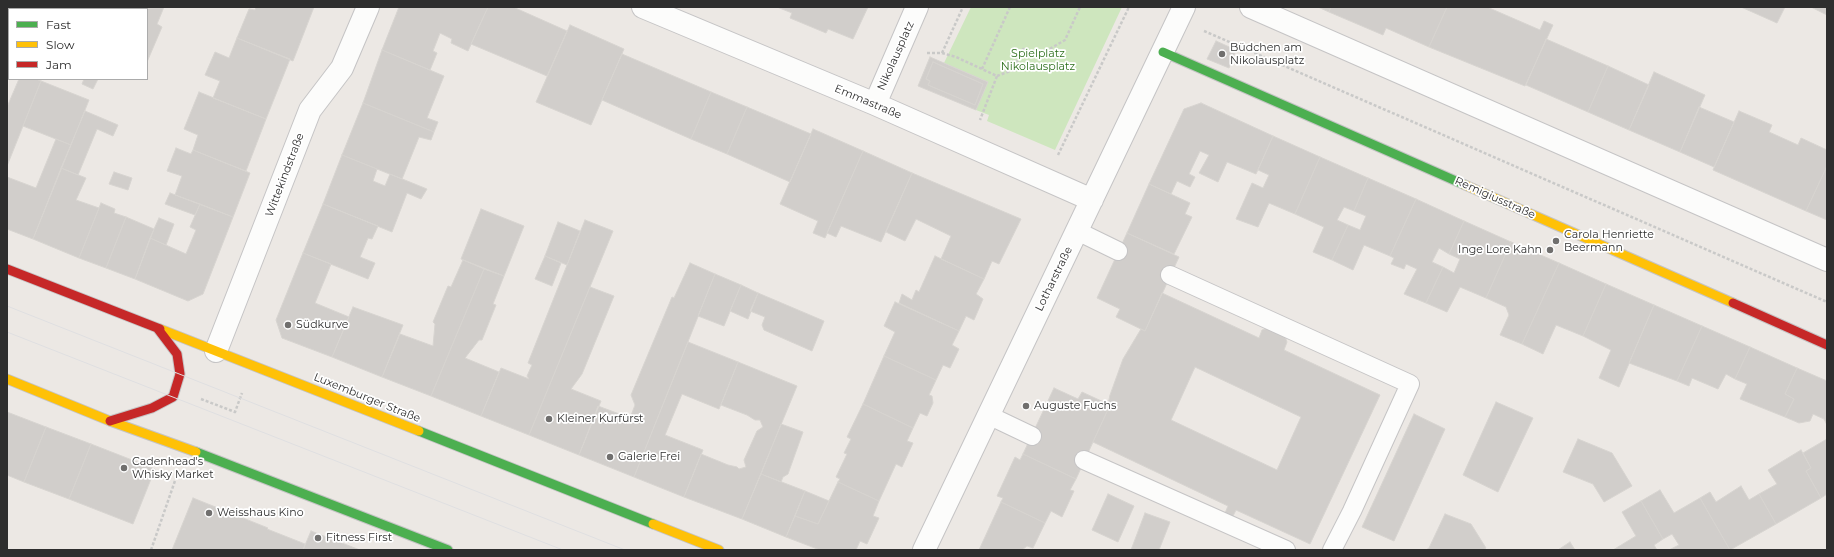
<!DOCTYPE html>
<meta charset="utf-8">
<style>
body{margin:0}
#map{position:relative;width:1834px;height:557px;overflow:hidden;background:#ece8e4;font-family:Montserrat,sans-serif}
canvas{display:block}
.frame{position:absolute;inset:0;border:8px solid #2e2e2e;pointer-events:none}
.legend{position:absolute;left:8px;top:8px;width:140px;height:72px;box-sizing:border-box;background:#fff;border:1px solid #ababab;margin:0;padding:5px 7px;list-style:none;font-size:12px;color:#2e2e2e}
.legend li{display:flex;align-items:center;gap:8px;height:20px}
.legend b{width:20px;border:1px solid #ababab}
</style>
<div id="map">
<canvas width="1834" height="557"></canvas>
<div class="frame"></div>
<ul class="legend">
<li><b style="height:5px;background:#4caf50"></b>Fast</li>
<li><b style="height:5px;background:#ffc107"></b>Slow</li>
<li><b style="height:5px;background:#c62828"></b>Jam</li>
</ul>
</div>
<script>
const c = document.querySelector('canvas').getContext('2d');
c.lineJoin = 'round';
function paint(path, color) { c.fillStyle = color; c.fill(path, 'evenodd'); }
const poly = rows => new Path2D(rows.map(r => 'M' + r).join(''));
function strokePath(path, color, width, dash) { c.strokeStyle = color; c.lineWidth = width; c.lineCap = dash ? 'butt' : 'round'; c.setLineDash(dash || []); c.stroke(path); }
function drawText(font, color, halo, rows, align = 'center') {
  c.font = font + ' Montserrat,sans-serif'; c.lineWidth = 3.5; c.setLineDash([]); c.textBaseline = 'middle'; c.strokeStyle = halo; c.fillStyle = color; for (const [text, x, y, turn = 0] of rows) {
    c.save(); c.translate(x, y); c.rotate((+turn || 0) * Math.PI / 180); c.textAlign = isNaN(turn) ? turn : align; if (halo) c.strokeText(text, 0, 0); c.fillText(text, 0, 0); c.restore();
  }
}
paint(poly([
 [971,7,1122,7,1055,150,987,121,989,115,976,110,988,82,944,63]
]), '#cee6be');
const building = poly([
 [14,7,164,7,157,24,162,27,147,62,147,9,19,9,14,7],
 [256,7,314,7,293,61,237,38,249,9,255,10,256,7],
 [399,7,488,7,468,51,451,43,452,39,440,33,433,51,437,53,430,70,382,50,399,7],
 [488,7,513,7,567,31,547,76,471,44,488,7],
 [777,7,868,7,853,39,828,29,826,33,790,18,792,13,777,7],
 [1318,7,1331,7,1329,12,1318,7],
 [1331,7,1447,7,1429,47,1386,28,1383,35,1329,12,1331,7],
 [1447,7,1487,7,1540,30,1544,21,1553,25,1525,86,1429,47,1447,7],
 [1741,7,1785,7,1777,23,1741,7],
 [1811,7,1827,7,1827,15,1811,7],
 [570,25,624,49,591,125,536,102,570,25],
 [7,30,9,31,9,50,7,49,7,30],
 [237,38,290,59,266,119,213,98,220,81,205,75,215,52,229,58,237,38],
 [1546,39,1608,66,1588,112,1526,85,1546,39],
 [1216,41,1236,50,1229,68,1207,59,1216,41],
 [382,50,444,76,427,118,438,122,434,132,363,103,382,50],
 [622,54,711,92,691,139,602,100,622,54],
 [930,57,988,82,976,110,918,86,930,57],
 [933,62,983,84,975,105,928,85,930,81,926,79,933,62],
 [933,62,983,84,975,105,928,85,930,81,926,79,933,62],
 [1608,66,1649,85,1629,130,1588,112,1608,66],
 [1654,72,1705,95,1680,152,1629,130,1654,72],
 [19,79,36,79,41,81,7,166,7,107,19,79],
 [84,79,98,79,93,89,82,84,84,79],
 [41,81,89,100,71,145,23,126,41,81],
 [199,92,266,119,246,171,193,150,198,135,184,129,199,92],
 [711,92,747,107,727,154,691,139,711,92],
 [363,103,434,132,431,140,419,137,402,179,342,155,363,103],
 [1201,103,1273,136,1256,174,1227,162,1218,182,1199,173,1209,155,1200,151,1189,174,1195,177,1190,187,1177,181,1171,194,1149,184,1184,109,1201,103],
 [747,107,811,134,790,182,727,154,747,107],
 [1699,107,1734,122,1714,167,1680,152,1699,107],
 [85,111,118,125,113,136,97,129,78,175,61,168,85,111],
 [1739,111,1772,125,1769,132,1798,145,1801,138,1827,150,1827,166,1806,211,1713,170,1739,111],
 [813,129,863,151,825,238,813,233,818,221,780,204,813,129],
 [1273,136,1320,157,1295,214,1269,203,1258,227,1236,219,1252,183,1263,188,1269,175,1258,170,1273,136],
 [56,139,71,145,33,239,7,229,7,177,36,188,56,139],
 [176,148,191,154,193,150,250,173,233,217,175,195,182,176,167,171,176,148],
 [863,151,912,173,881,242,841,226,836,237,827,233,863,151],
 [342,155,377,169,373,181,385,186,390,174,427,189,421,199,407,193,392,232,323,204,342,155],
 [1320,157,1368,178,1354,211,1344,207,1337,220,1348,225,1332,260,1313,252,1324,227,1295,214,1320,157],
 [1827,166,1827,220,1806,211,1827,166],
 [61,168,86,178,76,200,99,208,79,258,33,239,61,168],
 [114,172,132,178,128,190,109,184,114,172],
 [912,173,1021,219,999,264,992,261,984,279,941,259,951,236,916,219,905,241,886,232,912,173],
 [1368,178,1416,199,1390,256,1364,245,1353,270,1332,260,1348,225,1360,230,1366,216,1354,211,1368,178],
 [1149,184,1190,203,1185,214,1192,217,1174,254,1127,233,1149,184],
 [170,193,200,204,195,215,165,204,170,193],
 [1416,199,1464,221,1449,254,1439,248,1432,262,1443,267,1426,303,1404,294,1417,269,1406,264,1404,269,1391,264,1394,258,1390,256,1416,199],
 [101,203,115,209,114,213,126,217,106,268,79,258,101,203],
 [200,204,233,217,203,294,188,301,135,279,150,238,186,254,196,230,190,227,200,204],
 [323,204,378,226,372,239,368,238,360,257,375,263,368,279,303,253,323,204],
 [481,209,524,226,504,276,461,259,481,209],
 [126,217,154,229,135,279,106,268,126,217],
 [159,218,174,224,166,245,150,238,159,218],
 [585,220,613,231,529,435,481,416,501,368,529,379,527,376,532,365,528,363,585,220],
 [1464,221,1511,242,1486,298,1460,287,1447,312,1426,303,1443,267,1454,273,1460,259,1449,254,1464,221],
 [558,222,580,231,567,265,545,256,558,222],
 [1127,233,1179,257,1145,331,1116,317,1120,309,1097,298,1127,233],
 [1511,242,1559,263,1522,344,1500,335,1509,315,1506,307,1486,298,1511,242],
 [303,253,331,264,315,303,349,317,332,357,282,338,276,320,303,253],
 [545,256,561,263,552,286,535,279,545,256],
 [935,256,984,279,976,294,983,299,974,320,966,316,959,331,899,303,902,294,912,300,916,290,919,292,935,256],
 [463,260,484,269,431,396,382,377,400,334,433,346,435,324,433,322,448,286,451,287,463,260],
 [690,263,715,274,634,477,579,455,598,406,630,418,635,405,631,395,672,297,674,298,690,263],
 [1559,263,1606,284,1583,336,1556,325,1543,354,1522,344,1559,263],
 [484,269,504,276,493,304,496,305,482,340,479,340,465,358,499,372,481,416,431,396,484,269],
 [715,274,741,285,724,326,698,316,715,274],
 [1606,284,1654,305,1619,387,1599,378,1611,350,1583,336,1606,284],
 [741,285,758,293,748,319,730,311,741,285],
 [590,287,614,296,582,374,571,389,601,401,579,455,529,435,590,287],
 [758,293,824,321,812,351,764,330,762,325,765,317,750,311,758,293],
 [1162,293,1259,338,1262,330,1272,327,1284,334,1287,342,1284,350,1380,395,1310,544,1236,510,1233,516,1225,513,1228,506,1093,442,1110,405,1108,404,1110,395,1123,359,1141,329,1145,331,1162,293],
 [1195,367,1301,417,1277,470,1171,420,1195,367],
 [895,302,959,331,952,345,959,349,950,368,943,365,936,380,884,356,895,332,884,326,895,302],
 [1654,305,1702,326,1677,381,1629,363,1654,305],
 [353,307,403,325,382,377,332,357,353,307],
 [1702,326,1750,347,1735,379,1726,374,1718,389,1692,378,1689,386,1677,381,1702,326],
 [688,342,738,362,719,409,682,394,665,435,703,450,684,497,634,477,688,342],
 [1750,347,1797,368,1785,394,1794,399,1785,417,1740,399,1747,384,1735,379,1750,347],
 [884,356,936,380,929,395,932,396,933,403,927,416,920,413,913,428,863,404,884,356],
 [738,362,797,386,742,519,684,497,701,454,728,465,737,467,739,469,746,467,744,460,757,431,763,427,760,420,755,420,747,415,721,405,738,362],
 [1797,368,1827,381,1827,425,1824,419,1813,414,1810,421,1799,423,1785,417,1794,399,1785,394,1797,368],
 [1054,388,1078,399,1082,392,1110,405,1076,479,1023,454,1054,388],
 [1496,402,1533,418,1498,492,1463,475,1496,402],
 [863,404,913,428,907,441,913,443,902,467,896,464,879,501,838,482,840,479,836,477,847,454,844,453,851,439,847,437,863,404],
 [7,412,46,427,24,482,7,475,7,412],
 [1414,414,1445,429,1394,541,1362,527,1414,414],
 [781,424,803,432,788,474,783,477,781,482,761,474,781,424],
 [46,427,91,444,69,499,24,482,46,427],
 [1578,439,1612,453,1632,486,1604,502,1593,484,1563,472,1578,439],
 [1827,439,1827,494,1821,498,1806,471,1811,468,1803,453,1827,439],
 [91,444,155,469,133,524,69,499,91,444],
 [1801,450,1811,468,1806,471,1821,498,1776,524,1759,494,1777,484,1768,470,1801,450],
 [1023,454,1076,479,1070,490,1074,491,1062,517,1051,511,1045,523,1001,502,1003,498,997,496,1015,457,1020,460,1023,454],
 [761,474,805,491,786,537,742,519,761,474],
 [838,482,879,501,873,516,879,518,867,544,860,541,856,550,820,550,786,537,795,516,818,524,838,482],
 [1741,486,1749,500,1759,494,1776,524,1730,550,1700,498,1710,492,1716,502,1741,486],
 [1660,490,1674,513,1700,498,1730,550,1669,550,1679,545,1672,534,1663,539,1641,501,1660,490],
 [805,491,829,501,818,524,795,516,805,491],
 [1108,494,1134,506,1118,542,1092,530,1108,494],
 [193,498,268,528,267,529,305,544,303,550,172,550,193,498],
 [1641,501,1663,539,1654,545,1657,550,1613,550,1636,536,1622,512,1641,501],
 [1001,502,1045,523,1033,548,1027,546,1022,550,979,550,1001,502],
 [1145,513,1170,522,1159,550,1131,550,1145,513],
 [1445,514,1471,524,1486,548,1483,550,1426,550,1429,548,1445,514],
 [311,531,360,550,303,550,311,531],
 [1570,542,1575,550,1558,550,1570,542]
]);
paint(building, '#d1cecb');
strokePath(building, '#d7d4d0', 1);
const lane = poly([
 [1077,231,1118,251],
 [1170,275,1410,384,1352,511,1332,550],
 [988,415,1032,436],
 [1084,460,1286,550]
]);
const street = poly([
 [643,7,875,104,1092,200],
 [1251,7,1827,260],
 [875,104,917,7],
 [216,351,310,110,342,68,368,7],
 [924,550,1184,7]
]);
const fast = poly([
 [1163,52,1465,185],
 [419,431,653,524],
 [196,452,448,550]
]);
const slow = poly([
 [1465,185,1733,303],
 [160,329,419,431],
 [7,379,110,421,196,452],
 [653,524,719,550]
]);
const jam = poly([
 [7,269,160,329],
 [1733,303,1827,345],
 [110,421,152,408,173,397,180,374,177,354,158,329]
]);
strokePath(lane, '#c5c4c5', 20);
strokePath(street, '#c5c4c5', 24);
strokePath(fast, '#c5c4c5', 11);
strokePath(slow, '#c5c4c5', 11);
strokePath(jam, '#c5c4c5', 11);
strokePath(poly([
 [1204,31,1827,302],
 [927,53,942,53,963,7],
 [942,53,956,57,997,76,980,120],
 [982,69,1010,7],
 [997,76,1013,70,1023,49,1039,55,1065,40,1080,7],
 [1058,155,1129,7],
 [201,399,235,412,242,393],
 [151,550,177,475]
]), '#c9c9c8', 2.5, [3, 2]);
strokePath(lane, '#fcfcfb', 18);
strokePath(street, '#fcfcfb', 22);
strokePath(fast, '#4caf50', 9);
strokePath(slow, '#ffc107', 9);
strokePath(jam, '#c62828', 9);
strokePath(poly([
 [7,306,625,550],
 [7,332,563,550]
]), '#dfdfe1', 1);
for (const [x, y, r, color] of [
 [1222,54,4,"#706f6e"],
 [1556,241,4,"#706f6e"],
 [1550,250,4,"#706f6e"],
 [288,325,4,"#706f6e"],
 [1026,406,4,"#706f6e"],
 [549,419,4,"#706f6e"],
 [610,457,4,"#706f6e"],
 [124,468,4,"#706f6e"],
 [209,513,4,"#706f6e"],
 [318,538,4,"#706f6e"]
]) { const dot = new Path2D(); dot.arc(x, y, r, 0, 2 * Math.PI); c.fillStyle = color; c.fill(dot); strokePath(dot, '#fff', 1.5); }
drawText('11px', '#2e2e2e', '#fff', [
 ["Büdchen am",1230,48],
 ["Nikolausplatz",1230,61],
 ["Carola Henriette",1564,235],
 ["Beermann",1564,248],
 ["Inge Lore Kahn",1542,250,"right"],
 ["Südkurve",296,325],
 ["Auguste Fuchs",1034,406],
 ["Kleiner Kurfürst",557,419],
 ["Galerie Frei",618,457],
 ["Cadenhead's",132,462],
 ["Whisky Market",132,475],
 ["Weisshaus Kino",217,513],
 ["Fitness First",326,538]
], 'left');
drawText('11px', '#2c6e1b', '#fff', [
 ["Spielplatz",1038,54],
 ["Nikolausplatz",1038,67]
]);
drawText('11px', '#2e2e2e', '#fff', [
 ["Nikolausplatz",896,56,-66],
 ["Emmastraße",868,102,23],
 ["Wittekindstraße",285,175,-69],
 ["Remigiusstraße",1495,198,24],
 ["Lotharstraße",1054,279,-64],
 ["Luxemburger Straße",367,398,22]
]);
</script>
